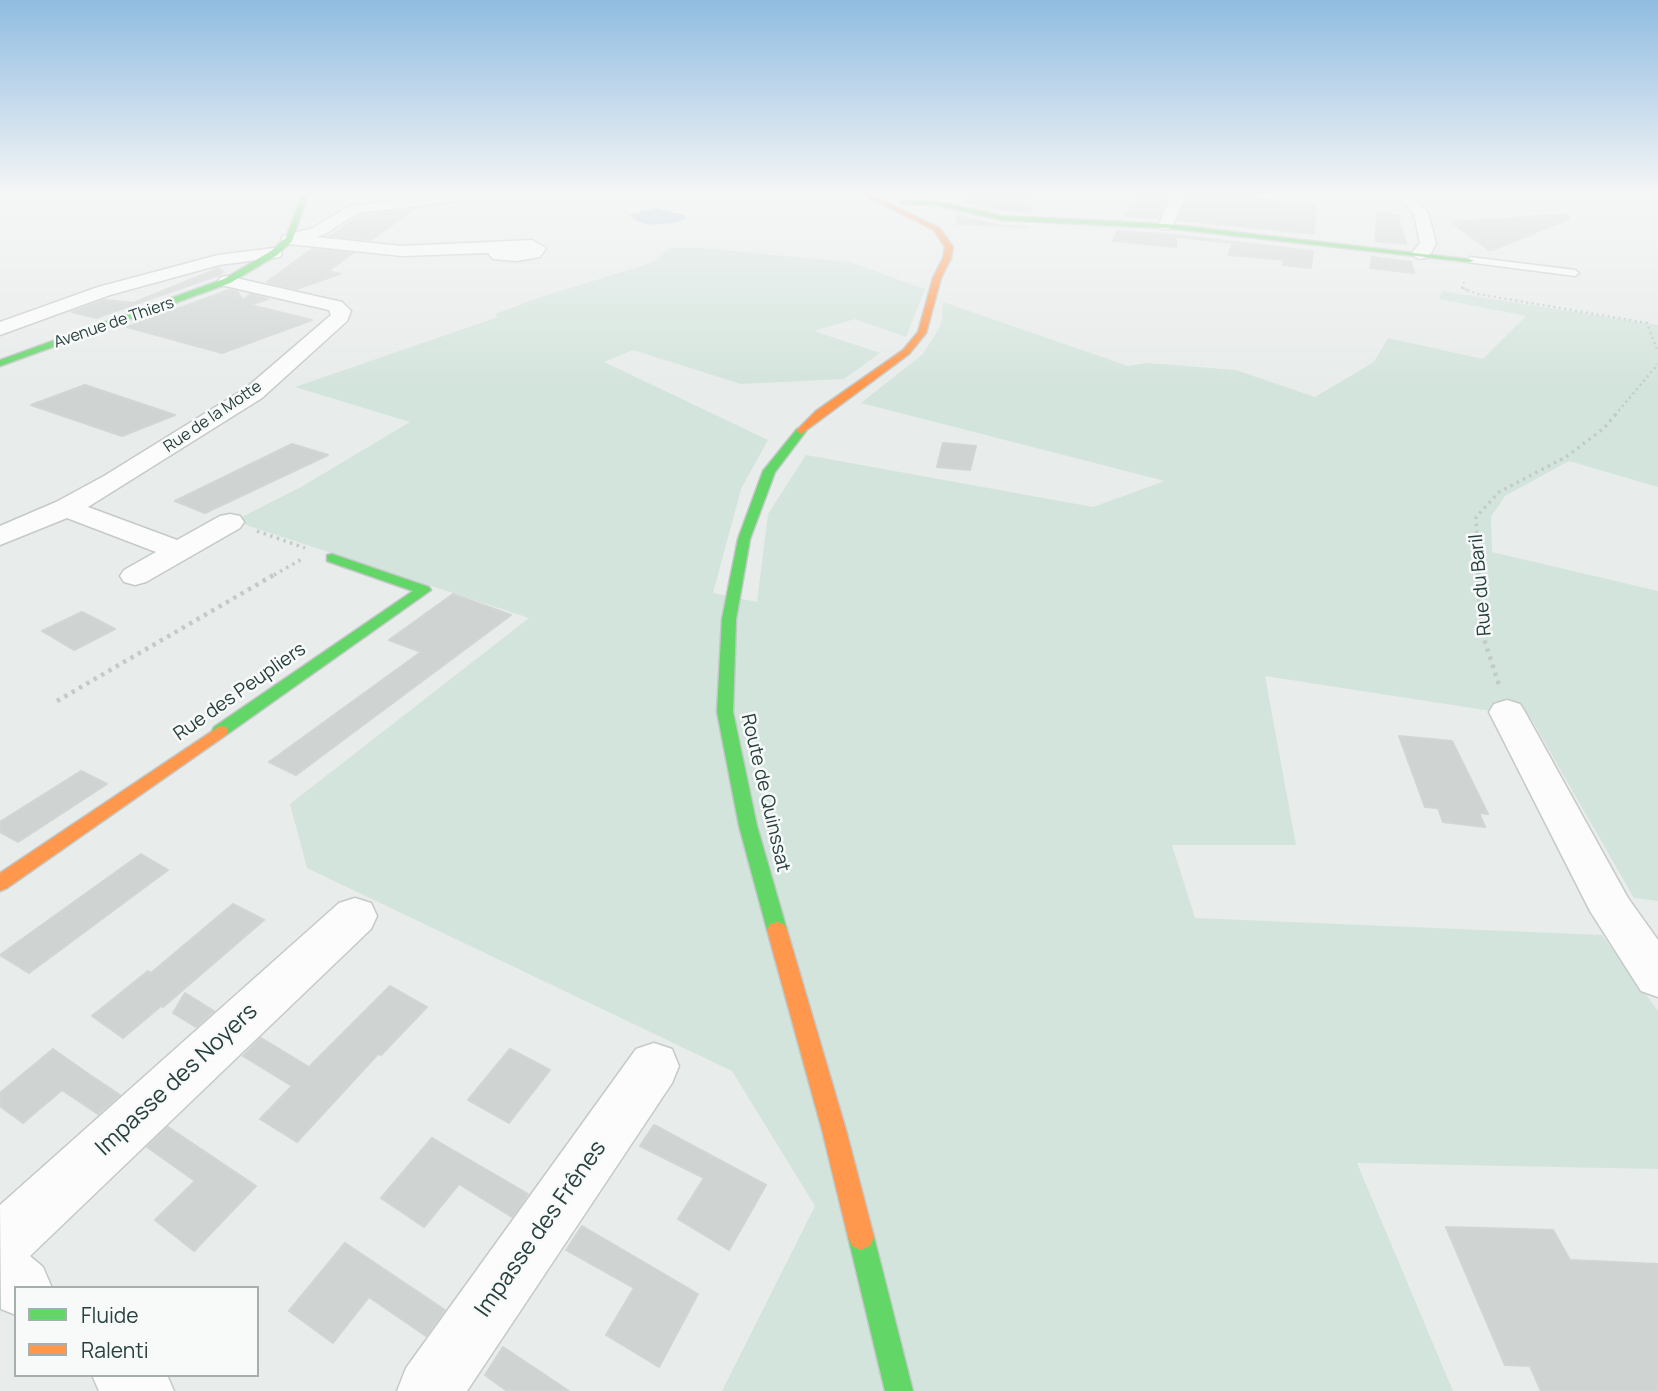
<!DOCTYPE html>
<meta charset="utf-8">
<style>
body{margin:0}
#map{position:relative;width:1658px;height:1391px;overflow:hidden;background:#e8eceb;font-family:Manrope,sans-serif}
canvas{display:block}
.legend{position:absolute;left:14px;top:1286px;width:245px;height:91px;box-sizing:border-box;background:#f7faf9;border:2px solid #a4afae;margin:0;padding:9px 12px;list-style:none;font-size:21px;color:#273f3e}
.legend li{display:flex;align-items:center;gap:14px;height:35px}
.legend b{width:35px;border:2px solid #a4afae}
</style>
<div id="map">
<canvas width="1658" height="1391"></canvas>
<ul class="legend">
<li><b style="height:9px;background:#63d668"></b>Fluide</li>
<li><b style="height:9px;background:#ff974d"></b>Ralenti</li>
</ul>
</div>
<script>
const c = document.querySelector('canvas').getContext('2d');
c.lineJoin = 'round';
function paint(path, color) { c.fillStyle = color; c.fill(path, 'evenodd'); }
const poly = rows => new Path2D(rows.map(r => 'M' + r).join(''));
function strokePath(path, color, width, dash) { c.strokeStyle = color; c.lineWidth = width; c.lineCap = dash ? 'butt' : 'round'; c.setLineDash(dash || []); c.stroke(path); }
function drawText(font, color, halo, rows, align = 'center') {
  c.font = font + ' Manrope,sans-serif'; c.lineWidth = 5; c.setLineDash([]); c.textBaseline = 'middle'; c.strokeStyle = halo; c.fillStyle = color; for (const [text, x, y, turn = 0] of rows) {
    c.save(); c.translate(x, y); c.rotate((+turn || 0) * Math.PI / 180); c.textAlign = isNaN(turn) ? turn : align; if (halo) c.strokeText(text, 0, 0); c.fillText(text, 0, 0); c.restore();
  }
}
paint(poly([
 [670,248,702,248,849,262,925,289,906,337,855,319,814,331,880,353,844,379,741,384,633,350,604,362,768,440,741,489,713,593,757,602,768,514,806,455,1093,507,1165,481,861,403,923,354,941,325,943,302,1128,366,1147,363,1236,370,1315,397,1374,362,1388,338,1483,359,1526,316,1439,299,1442,291,1658,325,1658,487,1569,461,1505,496,1491,517,1492,552,1658,591,1658,901,1634,898,1530,717,1265,676,1296,845,1172,845,1195,918,1602,935,1658,1011,1658,1169,1357,1163,1453,1391,722,1391,815,1206,732,1071,307,868,290,804,529,618,234,521,301,487,410,422,295,387,498,317,495,314,541,297,654,262]
]), '#d3e4dc');
paint(poly([
 [655,208,685,215,687,218,674,223,652,225,638,222,629,215]
]), '#adc8d6');
const building = poly([
 [975,192,1032,192,1030,212,1002,210,963,201,975,192],
 [1136,192,1170,192,1159,218,1124,216,1136,192],
 [1189,192,1316,204,1314,234,1178,220,1189,192],
 [415,209,371,240,330,236,359,216,415,209],
 [1377,213,1398,215,1406,244,1375,241,1377,213],
 [1568,214,1569,219,1490,251,1451,222,1568,214],
 [957,215,1001,226,1029,227,956,224,957,215],
 [1118,231,1166,234,1313,251,1311,268,1283,265,1284,260,1229,255,1232,243,1176,237,1176,247,1113,241,1118,231],
 [312,249,353,253,328,271,340,274,296,289,267,282,312,249],
 [1372,257,1411,262,1414,273,1370,268,1372,257],
 [219,268,223,272,219,275,96,318,72,312,105,300,133,303,219,268],
 [229,290,237,291,243,300,250,294,268,299,250,305,312,320,222,353,127,327,229,290],
 [85,385,175,415,122,436,31,405,85,385],
 [943,443,976,446,970,470,937,467,943,443],
 [292,444,328,455,205,513,175,501,292,444],
 [453,594,511,615,296,775,269,762,421,652,389,640,453,594],
 [82,612,115,629,74,650,42,631,82,612],
 [1399,736,1452,741,1488,814,1479,813,1485,827,1443,822,1438,808,1425,807,1399,736],
 [81,771,107,784,18,842,0,832,0,822,81,771],
 [141,854,168,870,29,973,0,955,141,854],
 [233,904,264,920,163,1007,161,1006,123,1038,92,1016,148,971,151,973,233,904],
 [390,986,427,1007,381,1055,378,1054,297,1142,260,1119,292,1086,243,1056,261,1038,309,1067,390,986],
 [185,993,214,1011,196,1027,173,1013,185,993],
 [53,1049,90,1075,120,1095,98,1114,62,1090,23,1123,0,1106,0,1093,53,1049],
 [510,1049,550,1070,509,1123,468,1100,510,1049],
 [654,1125,766,1185,729,1250,678,1219,704,1178,640,1146,654,1125],
 [168,1127,256,1186,194,1251,155,1220,195,1181,147,1147,168,1127],
 [432,1138,528,1194,512,1217,459,1184,424,1227,381,1198,432,1138],
 [582,1226,698,1294,659,1367,606,1335,634,1288,566,1250,582,1226],
 [1446,1227,1553,1230,1570,1260,1658,1264,1658,1391,1541,1391,1530,1366,1505,1365,1446,1227],
 [345,1243,445,1310,426,1336,369,1297,333,1343,289,1311,345,1243],
 [503,1347,569,1391,507,1391,485,1375,503,1347]
]);
paint(building, '#cfd4d3');
strokePath(building, '#d1d5d4', 2);
const lane = poly([
 [1470,257,1575,270,1579,273,1575,276,1467,262,1470,257]
]);
const street = poly([
 [465,192,508,192,501,196,358,213,325,234,316,237,402,246,532,240,546,248,540,257,516,261,493,259,488,253,402,256,289,244,281,239,283,236,313,228,349,206,465,192],
 [942,192,958,192,941,206,931,206,929,203,931,200,942,192],
 [1173,192,1187,192,1171,229,1161,229,1158,226,1173,192],
 [1393,192,1408,192,1428,213,1436,243,1432,252,1425,258,1419,259,1411,254,1420,243,1414,214,1393,192],
 [274,248,282,253,280,257,219,265,110,295,0,335,0,322,98,287,218,255,274,248],
 [227,276,342,302,351,311,347,321,262,398,88,507,177,540,220,516,230,514,240,516,244,522,240,528,146,582,135,585,124,582,120,576,124,570,156,552,67,518,0,545,0,526,56,502,104,476,246,388,331,315,329,310,221,285,218,281,221,277,227,276],
 [1507,700,1520,704,1525,712,1628,898,1658,940,1658,997,1641,991,1590,911,1489,712,1494,704,1507,700],
 [355,898,371,903,377,916,371,929,30,1256,43,1267,52,1288,16,1288,16,1315,1,1309,0,1205,339,903,355,898],
 [654,1043,672,1049,679,1066,672,1083,467,1391,397,1391,406,1368,636,1049,654,1043],
 [92,1375,167,1375,174,1391,99,1391,92,1375]
]);
const fast = poly([
 [303,192,309,192,292,241,277,255,230,283,0,366,0,360,224,279,271,251,286,238,303,192],
 [902,201,936,201,1002,216,1166,224,1474,260,1470,262,1166,228,1002,220,936,205,900,204,902,201],
 [797,429,806,431,775,472,750,539,736,619,733,712,757,826,787,930,784,936,777,938,770,936,767,930,739,826,717,712,722,619,738,539,763,471,797,429],
 [332,554,429,587,431,590,226,735,214,735,212,731,214,727,413,591,327,561,327,555,332,554],
 [861,1224,870,1228,874,1237,913,1391,885,1391,848,1237,852,1228,861,1224]
]);
const slow = poly([
 [858,192,866,192,939,228,953,247,951,258,941,278,926,333,909,354,801,434,796,431,816,411,903,350,918,332,933,278,943,258,945,247,934,230,858,192],
 [220,726,226,727,228,731,226,735,7,888,0,891,0,873,220,726],
 [777,922,784,924,787,930,846,1130,874,1237,870,1246,861,1250,852,1246,848,1237,822,1130,767,930,770,924,777,922]
]);
strokePath(lane, '#c5c9c8', 3);
strokePath(street, '#c5c9c8', 3);
strokePath(fast, '#c2c8c7', 3);
strokePath(slow, '#c2c8c7', 3);
strokePath(poly([
 [0,203,30,192],
 [1464,282,1462,288,1467,290]
]), '#c3cbca', 2, [2, 2.5]);
strokePath(poly([
 [1462,288,1478,294,1647,323,1658,352],
 [1615,415,1658,364]
]), '#c3cbca', 2.5, [2, 3.5]);
strokePath(poly([
 [257,531,305,548],
 [274,575,302,559],
 [1479,575,1476,517,1499,492,1566,457,1604,428,1617,413]
]), '#c3cbca', 3.5, [2.5, 4.5]);
strokePath(poly([
 [1478,573,1481,630,1500,688],
 [57,701,277,573]
]), '#c3cbca', 4.5, [3.5, 5]);
paint(lane, '#fcfcfc');
paint(street, '#fcfcfc');
paint(fast, '#63d668');
paint(slow, '#ff974d');
const sky = c.createLinearGradient(0, 0, 0, 387);
sky.addColorStop(0, '#90bce1');
sky.addColorStop(0.5, '#f5f6f6');
sky.addColorStop(1, '#f5f6f600');
c.fillStyle = sky;
c.fillRect(0, 0, 1658, 387);
drawText('16px', '#273f3e', '#f7faf9', [
 ["Avenue de Thiers",114,323,-19],
 ["Rue de la Motte",213,417,-34]
]);
drawText('19px', '#273f3e', '#f7faf9', [
 ["Rue du Baril",1481,585,-95],
 ["Rue des Peupliers",240,692,-35],
 ["Route de Quinssat",765,793,77]
]);
drawText('23px', '#273f3e', '#f7faf9', [
 ["Impasse des Noyers",177,1080,-43],
 ["Impasse des Frênes",541,1229,-55]
]);
</script>
